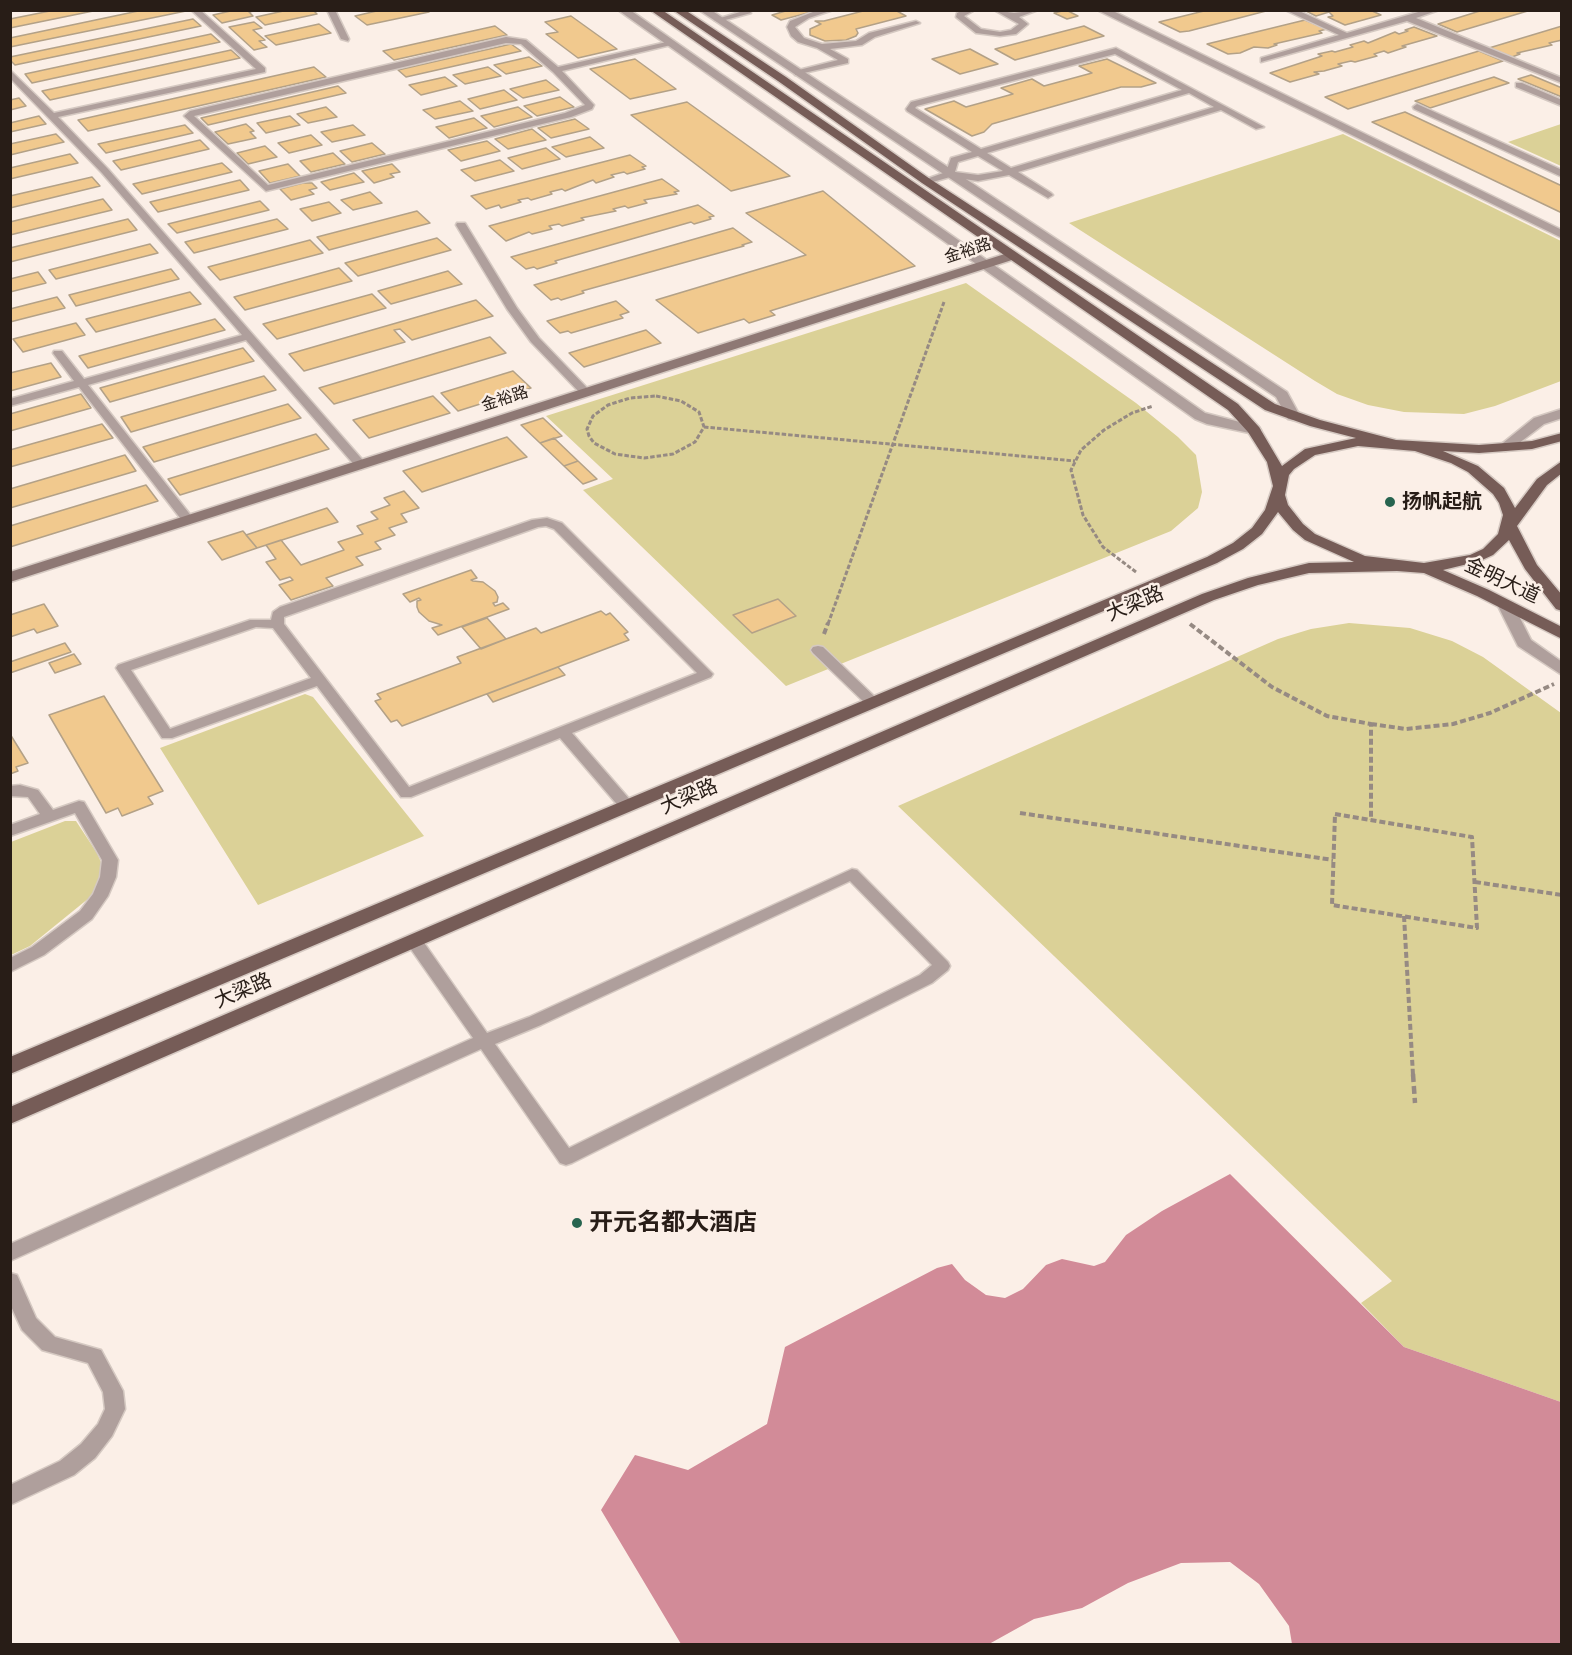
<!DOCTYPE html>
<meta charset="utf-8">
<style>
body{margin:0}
#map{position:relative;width:1572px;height:1655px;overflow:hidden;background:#fbefe7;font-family:Rubik,sans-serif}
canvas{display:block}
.frame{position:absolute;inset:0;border:12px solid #281d17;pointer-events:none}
</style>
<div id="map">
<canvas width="1572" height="1655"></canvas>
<div class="frame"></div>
</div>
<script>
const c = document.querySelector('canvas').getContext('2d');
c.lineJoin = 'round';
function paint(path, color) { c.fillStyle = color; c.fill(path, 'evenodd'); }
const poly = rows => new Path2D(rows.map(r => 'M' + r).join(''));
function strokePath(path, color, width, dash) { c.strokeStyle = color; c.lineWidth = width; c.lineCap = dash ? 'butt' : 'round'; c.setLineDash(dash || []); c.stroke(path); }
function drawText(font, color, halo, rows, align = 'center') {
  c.font = font + ' Rubik,"Noto Sans SC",sans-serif'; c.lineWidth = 5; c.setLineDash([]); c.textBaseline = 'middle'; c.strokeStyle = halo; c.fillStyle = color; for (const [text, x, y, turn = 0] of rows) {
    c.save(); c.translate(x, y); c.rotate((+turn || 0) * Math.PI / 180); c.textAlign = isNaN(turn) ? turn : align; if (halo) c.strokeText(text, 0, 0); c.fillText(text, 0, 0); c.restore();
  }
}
paint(poly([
 [1561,124,1561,166,1508,142],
 [1343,134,1561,241,1561,381,1495,406,1464,414,1404,412,1368,405,1337,394,1315,381,1069,223],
 [966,283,1136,403,1178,437,1196,455,1202,492,1198,508,1171,531,786,686,583,490,613,479,546,416],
 [1349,623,1410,628,1452,641,1483,657,1561,713,1561,1402,1404,1347,1361,1303,1392,1281,898,806,1278,639,1311,629],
 [305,694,313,697,424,836,258,905,160,748],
 [65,821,76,821,97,853,104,869,94,894,30,946,11,955,11,842]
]), '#dbd197');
paint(poly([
 [1230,1174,1404,1347,1561,1402,1561,1644,1292,1644,1289,1626,1259,1584,1230,1562,1181,1563,1128,1583,1082,1608,1034,1619,989,1644,681,1644,601,1510,635,1455,688,1470,767,1424,785,1347,937,1268,952,1264,965,1280,986,1295,1005,1298,1023,1289,1046,1265,1062,1259,1094,1266,1105,1262,1126,1235,1162,1211]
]), '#d28b98');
const building = poly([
 [55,10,98,10,10,28,10,19,55,10],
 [143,10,186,11,10,47,10,38,143,10],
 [235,10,254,11,249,12,253,16,222,23,213,15,235,10],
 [288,10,313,10,317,14,265,25,256,17,288,10],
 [381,10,427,10,429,12,367,25,355,16,381,10],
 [789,10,819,10,781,20,772,15,789,10],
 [867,10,895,10,906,16,856,29,858,33,856,36,846,40,825,41,810,35,810,29,821,24,815,21,824,21,867,10],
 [1066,10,1078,16,1067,19,1054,13,1066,10],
 [1208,10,1265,10,1266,11,1189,31,1180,32,1159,22,1208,10],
 [1304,10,1370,10,1381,15,1345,25,1328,17,1333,16,1329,12,1316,16,1304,10],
 [1483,10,1531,10,1457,32,1438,24,1483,10],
 [571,16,617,49,578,58,546,34,558,32,545,22,571,16],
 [193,19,201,26,15,65,10,60,10,57,193,19],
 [1305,20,1327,29,1319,31,1322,33,1274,44,1277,45,1268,48,1254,47,1240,53,1228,54,1207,44,1305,20],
 [254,22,262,28,253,30,265,40,259,41,267,47,254,50,229,27,254,22],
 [319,24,331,33,276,45,265,36,319,24],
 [495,26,507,35,394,60,383,51,495,26],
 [1084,26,1104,36,1015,60,995,49,1084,26],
 [1562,26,1562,40,1549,43,1552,45,1517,53,1520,54,1512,57,1489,48,1562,26],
 [1414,27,1437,36,1402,46,1406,47,1388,53,1384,51,1374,54,1377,56,1355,62,1351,61,1338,64,1342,66,1324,71,1314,72,1319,74,1290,82,1270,73,1322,56,1318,54,1332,51,1335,52,1353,47,1350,45,1364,41,1368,43,1395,32,1399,34,1408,31,1405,30,1414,27],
 [211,34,220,42,32,83,25,74,211,34],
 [511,44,521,51,406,77,398,70,511,44],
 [970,49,998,64,960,74,932,59,970,49],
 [231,50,240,58,50,100,42,91,231,50],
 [1479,51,1503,61,1348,109,1325,97,1479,51],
 [529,57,542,66,506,74,494,65,529,57],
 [635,59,676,89,630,99,590,69,635,59],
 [1107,59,1156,83,1141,87,1121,87,992,124,984,132,972,136,925,109,954,101,966,107,1013,94,1001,88,1032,79,1044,86,1092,73,1079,66,1107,59],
 [314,67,326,77,88,131,78,120,314,67],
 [488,67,501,76,465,84,453,75,488,67],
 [1531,75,1562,88,1562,97,1518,79,1531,75],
 [445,77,457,86,421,95,409,85,445,77],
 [1494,77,1509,83,1430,108,1415,101,1494,77],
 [546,80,559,90,523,98,510,89,546,80],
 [338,86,346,93,208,125,201,118,338,86],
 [504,90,517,100,480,109,468,99,504,90],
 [560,97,574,107,537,116,524,106,560,97],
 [19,98,26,106,10,110,10,100,19,98],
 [460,101,473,111,435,119,423,110,460,101],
 [687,102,790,176,731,191,631,115,687,102],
 [326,107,337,117,308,123,297,114,326,107],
 [518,107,532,117,494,127,481,116,518,107],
 [1405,112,1562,186,1562,213,1372,122,1405,112],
 [39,116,46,124,10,132,10,123,39,116],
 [290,116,300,125,266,133,257,123,290,116],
 [474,118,487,128,449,138,436,127,474,118],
 [575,119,589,129,551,138,538,128,575,119],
 [246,124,254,131,250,132,256,138,228,144,215,132,246,124],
 [185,125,193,133,106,153,98,144,185,125],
 [353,125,365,135,332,142,321,132,353,125],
 [532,129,546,140,508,149,495,139,532,129],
 [56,134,64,142,10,155,10,144,56,134],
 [311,135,322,145,289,153,278,143,311,135],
 [590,137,604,148,566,157,552,147,590,137],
 [200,140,209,149,121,170,113,161,200,140],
 [487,141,500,151,461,161,448,150,487,141],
 [372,143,385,154,352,162,340,151,372,143],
 [265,146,277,157,248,164,237,153,265,146],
 [546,148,560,159,522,169,508,158,546,148],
 [333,153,345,164,311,172,300,161,333,153],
 [70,154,78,163,10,179,10,168,70,154],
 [630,155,646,166,642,167,645,169,627,174,624,172,611,175,614,177,596,183,593,180,565,191,562,189,550,192,552,194,531,200,528,198,518,200,521,202,501,208,499,205,486,209,471,196,630,155],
 [500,160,514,171,475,181,461,170,500,160],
 [222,163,232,172,142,194,133,184,222,163],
 [288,164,300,176,270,183,259,171,288,164],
 [392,164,400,172,390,174,394,177,374,183,362,171,392,164],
 [354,173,364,182,330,190,321,182,354,173],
 [92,177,100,186,10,208,10,196,92,177],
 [662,179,679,191,674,192,677,194,644,200,647,203,628,208,625,206,613,209,616,211,581,218,584,220,562,226,559,224,549,226,552,229,532,234,529,232,506,241,489,226,662,179],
 [240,180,249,190,158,212,150,202,240,180],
 [303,183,312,183,317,188,309,190,314,194,291,200,280,189,303,183],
 [823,191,915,266,770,311,775,315,749,323,744,319,698,333,656,300,806,255,746,213,823,191],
 [370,192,382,203,353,210,341,200,370,192],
 [103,199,112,210,10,235,10,222,103,199],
 [260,201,269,210,177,233,168,224,260,201],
 [329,202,341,213,312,221,300,209,329,202],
 [698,205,714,216,709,217,711,219,694,224,691,222,555,261,557,263,537,269,534,267,526,269,511,257,698,205],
 [417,211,430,223,329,250,317,237,417,211],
 [128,219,137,230,10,262,10,248,128,219],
 [277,219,288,229,194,253,185,242,277,219],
 [733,228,752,242,742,245,744,246,582,291,584,293,561,300,558,298,551,300,534,285,733,228],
 [437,238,451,250,358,276,345,263,437,238],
 [310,240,323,253,220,280,208,267,310,240],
 [150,244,158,253,56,279,49,270,150,244],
 [339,268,352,281,245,310,234,297,339,268],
 [171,269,179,279,76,306,69,295,171,269],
 [448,271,462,284,391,304,378,291,448,271],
 [38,272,46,283,10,292,10,279,38,272],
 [190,292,201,304,96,332,86,319,190,292],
 [372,294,386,308,277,339,263,324,372,294],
 [57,297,65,308,10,322,10,309,57,297],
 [476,300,493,316,412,340,400,329,394,330,405,342,304,371,289,354,476,300],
 [616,301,629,312,620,315,623,318,571,333,568,331,560,333,547,321,616,301],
 [215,319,225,330,88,368,79,356,215,319],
 [76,323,85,335,23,352,13,339,76,323],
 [646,330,661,343,584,367,569,353,646,330],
 [490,337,506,353,334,404,319,388,490,337],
 [243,348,254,361,110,402,100,388,243,348],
 [51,363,61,377,10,391,10,373,51,363],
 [513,371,531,388,458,411,441,393,513,371],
 [264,376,276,390,131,432,121,417,264,376],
 [81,394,91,408,10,431,10,414,81,394],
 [433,396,450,413,369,438,353,420,433,396],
 [288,404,301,418,154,462,143,447,288,404],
 [543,418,562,436,540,443,521,425,543,418],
 [102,424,113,438,10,467,10,450,102,424],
 [316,434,329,449,180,495,168,479,316,434],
 [507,437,527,457,422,492,403,471,507,437],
 [554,438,578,461,564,466,540,443,554,438],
 [125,455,136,471,10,508,10,489,125,455],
 [578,461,597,479,583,484,564,466,578,461],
 [146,485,158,501,10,547,10,526,146,485],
 [404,491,419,508,401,514,407,522,389,528,395,535,375,542,381,549,356,557,363,565,326,578,333,586,291,600,279,585,293,580,290,577,280,580,266,562,276,559,266,545,281,540,301,565,344,550,338,542,363,534,357,526,378,519,371,512,390,505,384,498,404,491],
 [327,508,338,522,257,548,246,535,327,508],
 [243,531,257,548,222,560,208,542,243,531],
 [471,570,477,578,471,580,473,581,483,582,495,591,498,597,497,602,493,603,495,606,503,603,509,609,438,635,432,628,442,625,429,621,419,612,417,607,417,601,421,600,419,598,410,602,403,594,471,570],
 [778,599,796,616,752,633,733,615,778,599],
 [44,604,58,626,37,633,34,629,10,637,10,615,44,604],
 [601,611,606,615,610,613,628,632,624,634,629,640,402,726,397,720,391,722,375,701,381,699,377,694,461,663,457,657,536,628,541,633,601,611],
 [487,618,506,639,481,649,462,627,487,618],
 [65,643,71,652,10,673,10,662,65,643],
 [74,654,81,664,55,673,49,663,74,654],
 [558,667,565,675,493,702,487,694,558,667],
 [104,696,163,791,148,797,153,804,122,816,118,808,106,813,49,715,104,696],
 [10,734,28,763,16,767,18,771,10,774,10,734]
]);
paint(building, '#f1c98e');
strokePath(building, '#b3a187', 1.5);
const lane = poly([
 [191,10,200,10,265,68,265,72,58,117,108,169,367,465,361,469,357,468,246,340,88,385,192,517,194,520,188,524,184,523,79,387,10,406,10,399,74,381,53,353,54,351,62,351,84,379,242,335,102,173,10,78,10,70,54,113,256,69,191,10],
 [327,10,335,10,349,39,348,41,341,39,327,10],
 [738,10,749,10,751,13,718,22,714,20,740,12,738,10],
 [818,10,833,10,809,18,795,27,804,38,822,44,856,41,869,33,916,21,920,23,875,37,862,45,830,49,848,59,848,63,795,75,795,71,838,60,817,48,798,42,791,36,787,27,790,21,818,10],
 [963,10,975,10,964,16,981,29,1000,32,1011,30,1019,24,994,10,1014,13,1038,10,1019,17,1028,24,1016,34,1000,36,976,33,956,17,957,13,963,10],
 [1285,10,1297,10,1347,33,1425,10,1439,10,1416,18,1562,78,1562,83,1407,21,1261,62,1261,58,1339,35,1285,10],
 [506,37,526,40,558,67,671,41,675,44,562,71,594,105,592,109,571,117,266,191,184,116,190,111,506,37],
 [506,43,521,44,553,72,585,105,565,113,268,185,194,116,506,43],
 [1116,48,1264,127,1256,129,1221,110,1018,172,1051,193,1053,195,1048,198,1009,175,978,181,950,177,926,184,921,181,946,172,951,158,972,152,907,111,906,109,911,102,1116,48],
 [1115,54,1182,90,981,149,915,108,917,106,1115,54],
 [1189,93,1214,107,1011,168,987,153,1189,93],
 [978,156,1003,171,978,175,955,172,958,162,978,156],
 [1516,83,1522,83,1562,100,1562,106,1516,87,1516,83],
 [1417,104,1562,170,1562,177,1414,109,1413,107,1417,104],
 [457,223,465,223,517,308,539,338,590,391,590,395,582,395,531,342,507,309,456,225,457,223],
 [547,518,562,523,713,674,711,677,572,733,631,801,633,805,631,809,621,809,560,738,411,797,401,797,317,686,172,738,162,738,116,668,118,665,250,620,271,620,273,612,280,607,532,520,547,518],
 [546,526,554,529,697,673,409,787,284,624,284,617,538,527,546,526],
 [256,627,273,628,311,678,170,729,131,670,256,627],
 [818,646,823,647,877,699,879,702,877,705,867,705,813,653,811,650,813,647,818,646],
 [20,785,38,790,53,810,79,801,84,802,118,860,116,877,108,896,92,919,44,955,10,972,10,958,32,947,80,911,93,894,100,877,102,860,75,813,10,836,10,825,40,814,28,797,10,796,10,786,20,785],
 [852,869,857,870,948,962,950,966,948,970,932,983,572,1163,566,1165,560,1163,481,1049,10,1261,10,1244,473,1038,408,945,406,941,408,937,420,937,487,1033,529,1017,852,869],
 [850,881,932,965,920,975,569,1148,495,1044,541,1025,850,881],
 [10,1273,17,1275,36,1318,55,1337,101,1350,123,1391,125,1409,112,1436,95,1458,74,1475,10,1505,10,1485,60,1461,81,1444,98,1424,105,1409,103,1392,88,1363,42,1350,22,1330,10,1304,10,1273]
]);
const street = poly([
 [618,10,630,10,1205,413,1259,427,1261,430,1254,434,1207,424,1195,419,618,10],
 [699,10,711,10,1287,392,1300,416,1293,420,1288,419,1276,397,699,10],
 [1097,10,1111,10,1562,230,1562,238,1097,10],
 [1562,409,1562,418,1544,424,1510,450,1505,451,1498,447,1534,418,1562,409],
 [1505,599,1513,604,1531,640,1562,662,1562,675,1518,646,1497,604,1505,599]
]);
const secondary = poly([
 [1011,252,1015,253,1015,259,10,582,10,572,1011,252]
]);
const primary = poly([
 [650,10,662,10,1238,404,1259,427,1282,466,1305,449,1356,438,1310,426,1265,410,922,183,778,81,673,10,685,10,786,77,930,179,1275,404,1320,420,1396,440,1479,445,1532,441,1562,433,1562,441,1532,449,1479,453,1443,451,1478,466,1504,488,1515,508,1537,479,1562,461,1562,473,1547,485,1517,526,1537,565,1562,595,1562,611,1556,609,1525,569,1509,540,1493,555,1480,561,1443,570,1489,590,1562,627,1562,639,1477,596,1424,573,1397,571,1309,573,1258,585,1214,600,10,1124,10,1107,1202,594,1248,578,1309,563,1354,562,1305,540,1293,530,1278,512,1262,534,1243,549,1217,563,10,1074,10,1057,1207,557,1233,543,1252,528,1265,510,1273,486,1267,462,1248,432,1228,410,650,10],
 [1358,446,1415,451,1451,463,1468,472,1493,494,1499,503,1503,515,1498,534,1483,549,1470,555,1424,563,1365,556,1315,534,1303,524,1288,505,1285,495,1289,475,1294,469,1315,455,1358,446]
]);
strokePath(lane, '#d5c9c2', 3);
strokePath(street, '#d5c9c2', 3);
strokePath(secondary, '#d5c9c2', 3);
strokePath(primary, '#d5c9c2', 3);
strokePath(poly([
 [656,396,681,401,699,412,704,427,695,442,673,454,644,458,615,454,594,443,589,436,587,429,593,416,608,405,630,398,656,396],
 [704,427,1075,461],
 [1136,572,1103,547,1083,515,1071,470,1081,450,1104,430,1132,413,1153,406],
 [828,624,944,302]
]), '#968a83', 3, [4.5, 2]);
strokePath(poly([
 [1190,624,1272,687,1327,716,1371,724,1371,820],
 [824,634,828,623],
 [1371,724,1406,729,1453,724,1490,713,1554,684],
 [1020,813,1333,860],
 [1335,814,1472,837,1477,928,1332,905,1335,814],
 [1475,882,1562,895],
 [1404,916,1413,1075]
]), '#968a83', 4, [6, 3]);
strokePath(poly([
 [1413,1074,1415,1103]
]), '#968a83', 4.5, [8, 4]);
paint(lane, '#af9f9c');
paint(street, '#af9f9c');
paint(secondary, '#8e7874');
paint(primary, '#765c57');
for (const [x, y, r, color] of [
 [1390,502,6,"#27644f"],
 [577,1223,6,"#27644f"]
]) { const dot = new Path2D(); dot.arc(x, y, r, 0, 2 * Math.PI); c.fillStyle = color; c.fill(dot); strokePath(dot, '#fbefe7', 2); }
drawText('16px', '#281d17', '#fbefe7', [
 ["金裕路",968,251,-18],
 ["金裕路",505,399,-18]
]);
drawText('bold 20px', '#281d17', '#fbefe7', [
 ["扬帆起航",1402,502]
], 'left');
drawText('20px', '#281d17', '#fbefe7', [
 ["金明大道",1502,581,25],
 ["大梁路",1135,604,-23],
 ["大梁路",689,797,-23],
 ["大梁路",243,991,-23]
]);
drawText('bold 24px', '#281d17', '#fbefe7', [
 ["开元名都大酒店",589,1223]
], 'left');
</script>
